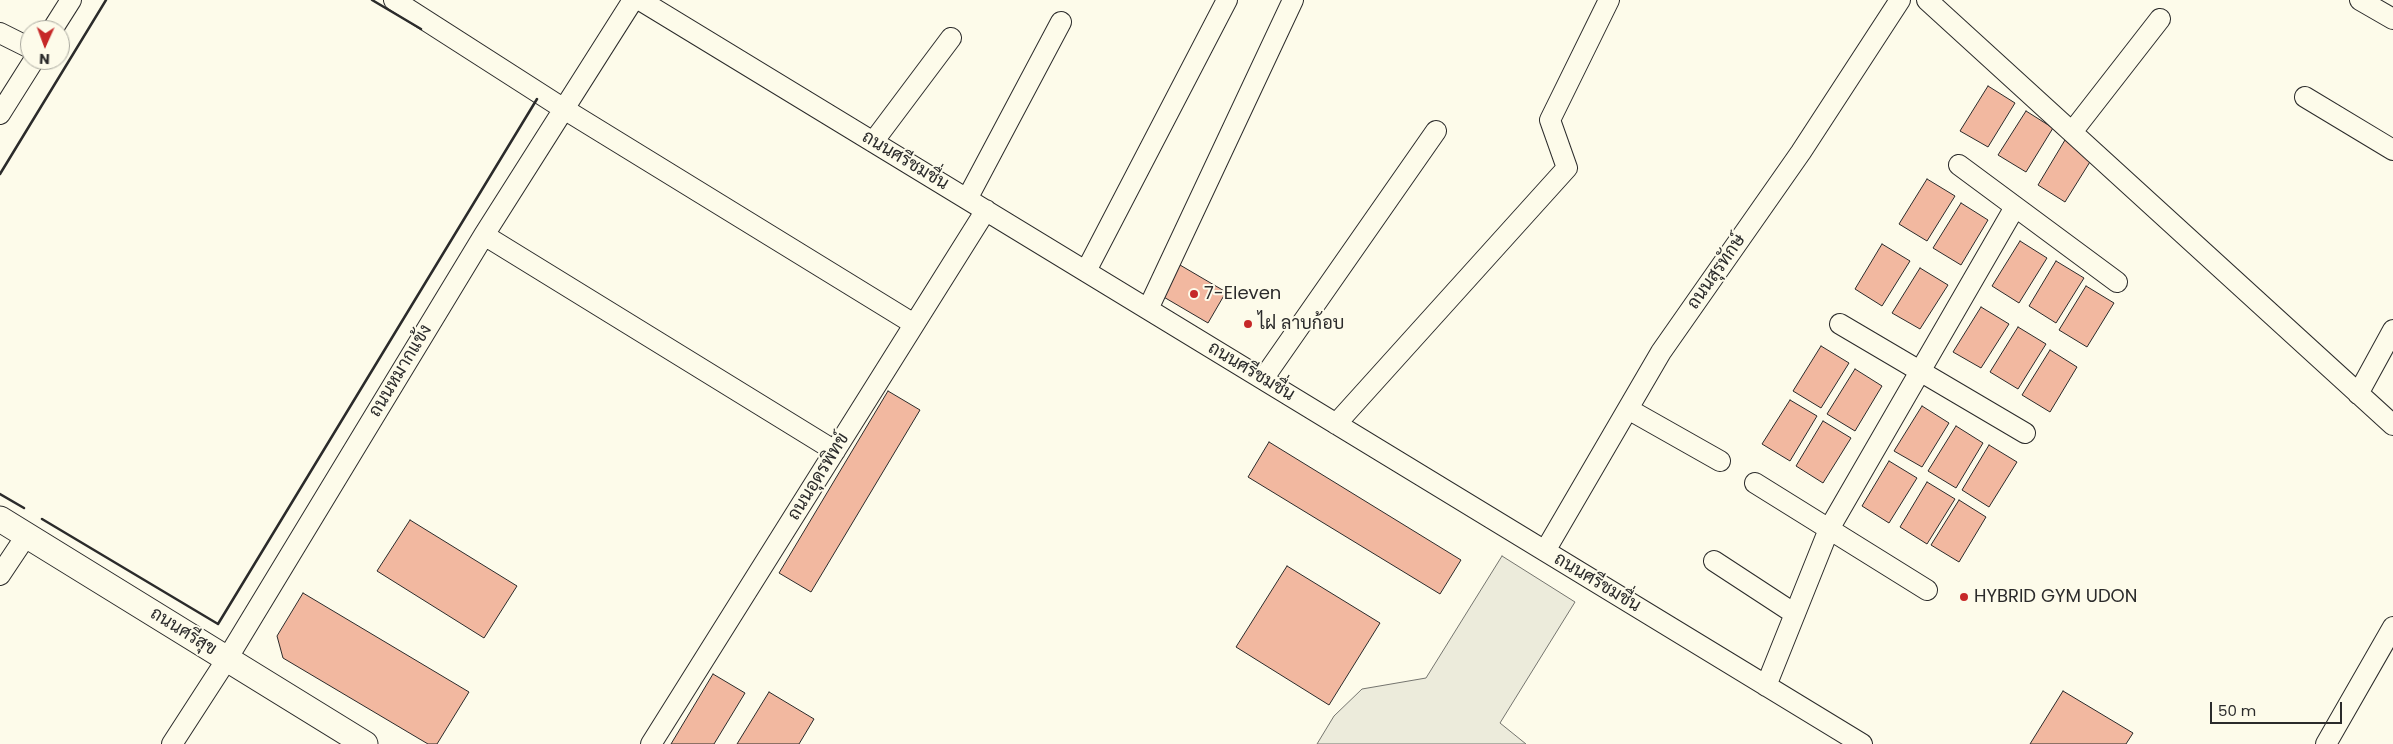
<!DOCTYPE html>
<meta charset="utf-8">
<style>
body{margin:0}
#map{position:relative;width:2393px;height:744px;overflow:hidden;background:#fdfbea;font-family:Poppins,sans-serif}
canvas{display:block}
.north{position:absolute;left:20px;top:20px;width:50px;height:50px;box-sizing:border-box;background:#fdfbea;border:1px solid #a9a89e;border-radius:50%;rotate:182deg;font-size:14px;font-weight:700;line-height:20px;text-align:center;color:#2b2b2b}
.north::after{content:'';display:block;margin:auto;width:18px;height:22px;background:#c62828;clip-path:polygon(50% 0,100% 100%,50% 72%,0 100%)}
.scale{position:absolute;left:2210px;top:702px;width:132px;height:22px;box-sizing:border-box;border:2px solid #2b2b2b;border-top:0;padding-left:6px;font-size:15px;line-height:18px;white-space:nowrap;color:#2b2b2b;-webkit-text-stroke:4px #fdfbea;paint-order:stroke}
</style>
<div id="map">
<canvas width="2393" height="744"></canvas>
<div class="north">N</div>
<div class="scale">50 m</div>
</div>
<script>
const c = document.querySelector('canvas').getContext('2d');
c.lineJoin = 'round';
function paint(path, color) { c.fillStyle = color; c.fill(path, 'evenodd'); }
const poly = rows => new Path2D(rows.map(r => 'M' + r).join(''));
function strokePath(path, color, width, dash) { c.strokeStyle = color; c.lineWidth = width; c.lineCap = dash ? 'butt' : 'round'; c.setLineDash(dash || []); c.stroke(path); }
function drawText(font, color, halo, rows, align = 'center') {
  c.font = font + ' Poppins,Sarabun,sans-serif'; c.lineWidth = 4; c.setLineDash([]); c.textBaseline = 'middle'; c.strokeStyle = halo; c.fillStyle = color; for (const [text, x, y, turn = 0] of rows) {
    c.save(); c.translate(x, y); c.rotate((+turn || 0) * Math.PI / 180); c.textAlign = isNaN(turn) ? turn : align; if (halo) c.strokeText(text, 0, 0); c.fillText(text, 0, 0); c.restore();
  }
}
const green = poly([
 [1502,556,1575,602,1500,723,1526,744,1317,744,1334,716,1362,689,1426,678,1502,556]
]);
paint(green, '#ecebdb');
strokePath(green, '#74746e', 1);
const building = poly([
 [1988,86,2015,103,1988,147,1960,131,1988,86],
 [2026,111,2053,128,2026,172,1998,155,2026,111],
 [2065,140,2093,157,2065,202,2038,185,2065,140],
 [1927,179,1955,196,1927,241,1899,224,1927,179],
 [1961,203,1988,220,1961,265,1933,248,1961,203],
 [2020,241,2047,258,2019,303,1992,286,2020,241],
 [1882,244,1910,261,1882,306,1855,289,1882,244],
 [2056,261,2084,278,2056,323,2029,306,2056,261],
 [1180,265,1226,292,1208,323,1162,296,1180,265],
 [1920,268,1948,285,1920,329,1892,313,1920,268],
 [2086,286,2114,303,2087,347,2059,330,2086,286],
 [1981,307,2009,324,1981,368,1953,352,1981,307],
 [2018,327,2046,344,2018,389,1990,372,2018,327],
 [1821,346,1849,363,1821,408,1793,391,1821,346],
 [2050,350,2077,367,2050,412,2022,395,2050,350],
 [1855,369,1882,386,1855,431,1827,414,1855,369],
 [888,391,920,410,811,592,779,573,888,391],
 [1790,400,1817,416,1790,461,1762,444,1790,400],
 [1922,406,1949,423,1922,467,1894,451,1922,406],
 [1823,421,1851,438,1823,483,1796,466,1823,421],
 [1956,426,1983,443,1956,488,1928,471,1956,426],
 [1269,442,1461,560,1440,594,1248,477,1269,442],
 [1989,445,2017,462,1989,507,1962,490,1989,445],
 [1889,461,1917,478,1889,523,1862,506,1889,461],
 [1927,482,1955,499,1927,544,1900,527,1927,482],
 [1959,500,1986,517,1959,562,1931,545,1959,500],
 [410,520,517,586,484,638,377,571,410,520],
 [1287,566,1380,623,1329,705,1236,647,1287,566],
 [303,593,469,692,437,744,428,744,283,658,277,636,303,593],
 [713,674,745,693,714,744,671,744,713,674],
 [2063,691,2133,733,2126,744,2030,744,2063,691],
 [769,692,814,719,799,744,737,744,769,692]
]);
paint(building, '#f2b8a0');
strokePath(building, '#2b2b2b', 1);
const minor = poly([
 [394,0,564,109,914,324],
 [640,0,1862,744],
 [1927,0,2393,425],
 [2360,0,2393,19],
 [52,30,71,0],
 [0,33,30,48],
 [2305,97,2393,150],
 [0,114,34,60],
 [2072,132,2160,19],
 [873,142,951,38],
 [1959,165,2117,282],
 [967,199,1061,22],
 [484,235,835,451],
 [1086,271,1227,0],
 [1148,309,1293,0],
 [1840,324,2025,433],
 [1263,379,1436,131],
 [2358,394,2393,330],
 [1628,409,1720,461],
 [1336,424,1567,168,1550,120,1609,0],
 [1755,483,1927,590],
 [1545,551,1661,352,1801,152,1900,0],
 [1714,561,1795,614],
 [0,575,26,536],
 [1766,686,1829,529,2015,207],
 [172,744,227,659,484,235,633,0],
 [651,744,986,210],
 [2326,744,2393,627]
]);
const major = poly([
 [0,519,365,744]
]);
strokePath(minor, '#2b2b2b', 22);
strokePath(major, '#2b2b2b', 27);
strokePath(minor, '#fdfbea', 20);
strokePath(major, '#fdfbea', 25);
strokePath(poly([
 [372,0,421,29],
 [0,174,106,0],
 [0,494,24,508],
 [42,519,218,624,537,99]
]), '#2b2b2b', 2.5);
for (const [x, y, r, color] of [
 [1194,294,5,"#c62828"],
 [1248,324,5,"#c62828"],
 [1964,597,5,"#c62828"]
]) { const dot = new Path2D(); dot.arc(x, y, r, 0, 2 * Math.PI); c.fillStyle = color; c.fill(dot); strokePath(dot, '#fdfbea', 2); }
drawText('18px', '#2b2b2b', '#fdfbea', [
 ["ถนนศรีชมชื่น",905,161,31],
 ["ถนนสุรทักษ์",1717,272,-55],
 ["ถนนหมากแข้ง",401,371,-59],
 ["ถนนศรีชมชื่น",1251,372,31],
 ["ถนนอุดรพิทข์",819,477,-58],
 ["ถนนศรีชมชื่น",1597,583,31],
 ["ถนนศรีสุข",183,632,32]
]);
drawText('18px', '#2b2b2b', '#fdfbea', [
 ["7-Eleven",1204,294],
 ["ไฝ ลาบก้อบ",1258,324],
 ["HYBRID GYM UDON",1974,597]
], 'left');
</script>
